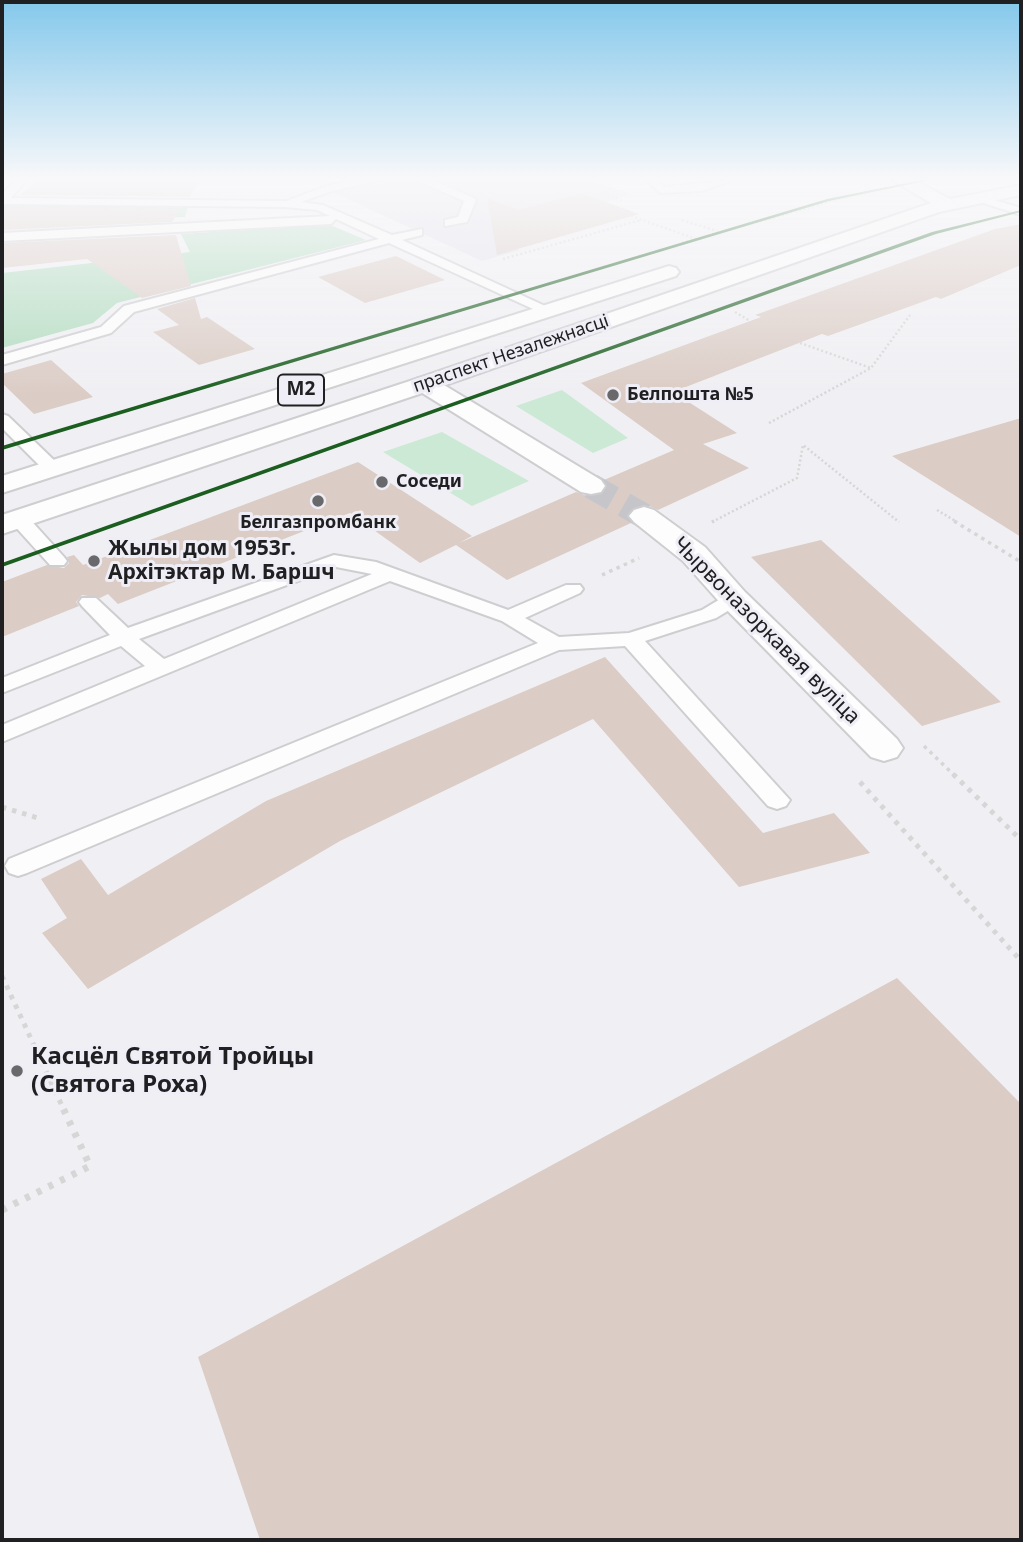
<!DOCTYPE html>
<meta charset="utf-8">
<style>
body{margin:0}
#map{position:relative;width:1023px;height:1542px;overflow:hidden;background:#f0f0f4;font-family:"Noto Sans",sans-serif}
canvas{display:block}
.frame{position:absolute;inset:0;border:4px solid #202022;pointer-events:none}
</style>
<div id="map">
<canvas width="1023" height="1542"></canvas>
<div class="frame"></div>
</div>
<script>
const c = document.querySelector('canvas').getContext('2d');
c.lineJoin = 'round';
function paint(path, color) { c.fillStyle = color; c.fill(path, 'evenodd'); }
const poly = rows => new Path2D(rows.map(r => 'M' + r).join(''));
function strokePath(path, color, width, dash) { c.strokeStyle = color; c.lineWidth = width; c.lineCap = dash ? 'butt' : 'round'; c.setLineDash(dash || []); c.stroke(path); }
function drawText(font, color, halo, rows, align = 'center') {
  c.font = font + ' "Noto Sans",sans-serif'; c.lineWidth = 6; c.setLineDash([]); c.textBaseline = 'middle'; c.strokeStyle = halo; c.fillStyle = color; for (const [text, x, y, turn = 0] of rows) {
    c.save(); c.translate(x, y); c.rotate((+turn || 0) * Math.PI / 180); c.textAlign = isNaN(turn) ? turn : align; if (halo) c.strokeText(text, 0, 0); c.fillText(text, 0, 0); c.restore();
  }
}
paint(poly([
 [349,180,592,180,631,194,606,202,639,214,509,245,520,250,482,261,321,187]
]), '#e1e1eb');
paint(poly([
 [562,390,628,438,593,453,516,406],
 [442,432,529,481,472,506,383,452]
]), '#cce9d5');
paint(poly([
 [2,205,188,206,185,217,2,223],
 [328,224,366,240,117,303,93,323,2,348,2,273,190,252,181,234]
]), '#b2dcbf');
paint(poly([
 [36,180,201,180,189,197,20,195],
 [581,193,639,214,497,255,487,198,518,210],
 [8,207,180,209,172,222,2,230,2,213],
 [1021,224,1021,265,941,299,936,297,828,336,822,334,673,392,737,433,703,444,749,468,658,510,645,504,633,507,626,516,631,523,507,580,456,545,420,563,350,513,118,604,108,594,100,598,82,595,76,602,79,606,2,637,2,582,47,565,64,568,69,563,67,557,74,555,83,565,358,462,472,536,459,543,576,492,590,497,602,495,607,487,604,480,674,450,581,383,761,317,755,315,995,229],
 [176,235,191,286,142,298,87,259,2,268,2,243],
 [396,256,445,280,365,303,318,277],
 [195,298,201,319,207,317,255,349,199,365,153,332,179,325,157,309],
 [51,360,93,397,34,414,2,383,2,374],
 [1021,418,1021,537,892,456],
 [821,540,947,653,1001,702,922,726,751,557],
 [605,657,763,833,834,813,870,853,739,887,593,719,340,841,88,989,42,933,67,918,41,879,81,859,108,895,266,801],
 [897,978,1021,1104,1021,1540,260,1540,198,1357]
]), '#dbccc5');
strokePath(poly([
 [591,486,644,516]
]), '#c6c6ca', 25, [25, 13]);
const service = poly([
 [15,180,26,180,11,198,287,201,326,186,354,180,379,180,329,192,301,202,323,205,392,235,422,229,422,235,402,240,556,311,554,314,544,314,389,243,134,312,111,333,2,365,2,355,101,327,124,306,379,239,336,219,331,224,2,241,2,233,330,216,317,210,284,207,2,204,2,194,15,180],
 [416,180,432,180,474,198,476,200,467,222,445,226,445,220,458,217,464,201,416,180],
 [646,180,657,180,663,187,733,180,702,191,660,193,646,180],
 [978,195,1021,208,1021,215,974,200,974,196,978,195],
 [2,414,8,416,59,465,62,469,59,473,47,473,2,428,2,414],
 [19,513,26,515,64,557,67,561,64,565,50,565,12,523,10,519,19,513],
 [334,555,376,562,508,610,566,585,580,585,583,589,580,593,525,618,559,637,629,633,702,610,727,595,741,595,744,599,741,603,716,618,645,641,790,800,786,806,777,809,768,806,625,646,559,650,27,873,18,876,9,873,5,866,9,859,538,643,502,621,390,581,2,742,2,725,145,666,121,646,2,693,2,678,110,635,82,606,79,602,82,598,96,598,128,628,334,555],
 [336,567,372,574,164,659,139,639,336,567]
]);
const minor = poly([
 [425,377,434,379,601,480,605,486,601,492,591,494,581,492,416,389,413,384,416,379,425,377],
 [644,507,654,510,705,547,745,592,897,739,903,748,897,757,884,761,871,757,723,606,683,561,634,522,629,516,634,510,644,507]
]);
const primary = poly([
 [892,180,914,180,950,199,1021,185,1021,195,939,212,434,389,2,534,2,515,416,379,931,203,892,180],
 [669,266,676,268,679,272,676,276,2,493,2,476,669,266]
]);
strokePath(service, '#ceced1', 4);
strokePath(minor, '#ceced1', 4);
strokePath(primary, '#ceced1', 4);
strokePath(poly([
 [857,180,867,186],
 [603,194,624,201],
 [631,216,696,239],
 [682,220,717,231],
 [682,243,872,190],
 [503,259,641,220],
 [735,312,750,321],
 [800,343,871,368],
 [769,423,871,368,910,315],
 [937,510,957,522],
 [712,522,797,478,803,445,899,522]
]), '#d6d6d7', 2.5, [2, 2.5]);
strokePath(poly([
 [954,521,1021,562],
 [712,522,714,521],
 [2,565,14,561],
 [602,575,639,558],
 [924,746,955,776]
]), '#d6d6d7', 3.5, [3.5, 4.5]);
strokePath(poly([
 [953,774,1021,840],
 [860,782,1021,961],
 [2,807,38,818],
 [2,976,63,1108]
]), '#d6d6d7', 5, [4.5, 6]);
strokePath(poly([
 [2,1210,90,1166,62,1106]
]), '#d6d6d7', 7, [5, 8]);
paint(service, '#fdfdfd');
paint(minor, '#fdfdfd');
paint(primary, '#fdfdfd');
paint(poly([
 [921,180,931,180,829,201,2,450,2,446,827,199,921,180],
 [1021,210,1021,212,936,234,2,567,2,563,932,232,1021,210]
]), '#1b5e20');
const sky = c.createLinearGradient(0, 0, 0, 396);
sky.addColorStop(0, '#84c8eb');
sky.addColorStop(0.45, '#f8f8fa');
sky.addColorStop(1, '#f8f8fa00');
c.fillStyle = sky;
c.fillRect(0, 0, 1023, 396);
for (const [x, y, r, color] of [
 [613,395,7,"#69696c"],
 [382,482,7,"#69696c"],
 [318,501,7,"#69696c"],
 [94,561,7,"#69696c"],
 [17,1071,7,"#69696c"]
]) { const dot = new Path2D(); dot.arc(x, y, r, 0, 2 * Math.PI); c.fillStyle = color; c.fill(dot); strokePath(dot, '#efeef6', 2.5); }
drawText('18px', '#202022', '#efeef6', [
 ["праспект Незалежнасці",511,354,-19]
]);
drawText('bold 18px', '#202022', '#efeef6', [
 ["Белпошта №5",627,395],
 ["Соседи",396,482],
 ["Белгазпромбанк",318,523,"center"]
], 'left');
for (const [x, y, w] of [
 [301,390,46]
]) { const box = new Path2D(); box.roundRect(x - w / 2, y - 15.5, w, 31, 5); c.fillStyle = '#efeef6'; c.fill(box); strokePath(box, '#202022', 2); }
drawText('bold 19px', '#202022', null, [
 ["М2",301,390]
]);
drawText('bold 21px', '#202022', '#efeef6', [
 ["Жылы дом 1953г.",108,549],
 ["Архітэктар М. Баршч",108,573]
], 'left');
drawText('21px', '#202022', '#efeef6', [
 ["Чырвоназоркавая вуліца",766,631,45]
]);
drawText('bold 24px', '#202022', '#efeef6', [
 ["Касцёл Святой Тройцы",31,1057],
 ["(Святога Роха)",31,1085]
], 'left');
</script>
